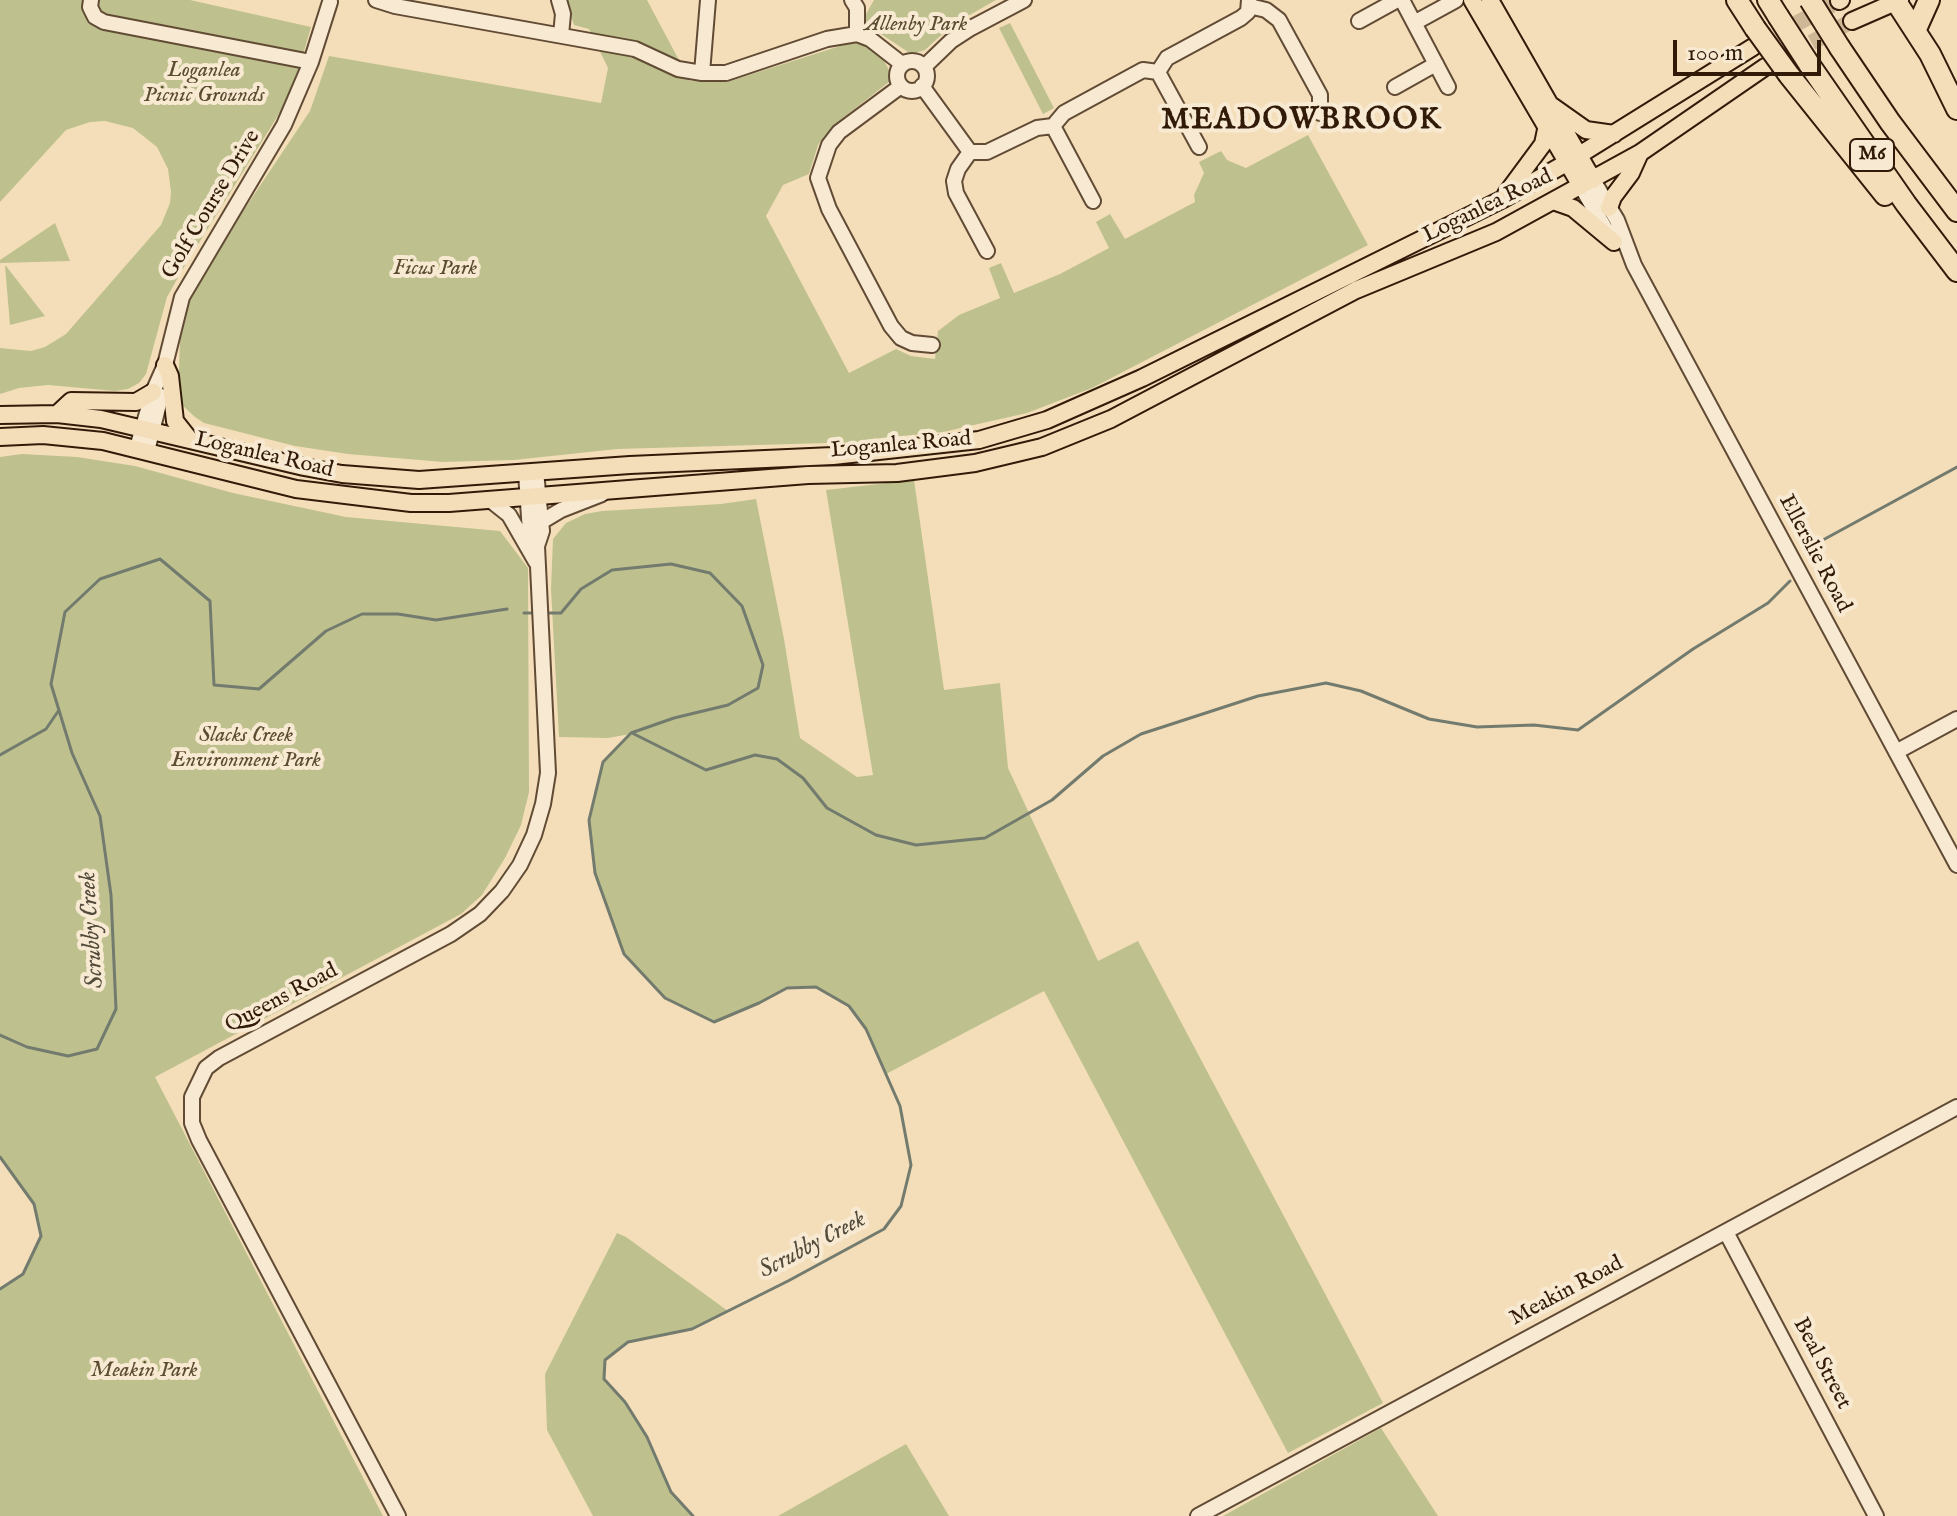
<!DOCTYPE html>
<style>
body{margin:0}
#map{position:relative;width:1957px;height:1516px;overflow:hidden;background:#f4deb9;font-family:"IM FELL English",serif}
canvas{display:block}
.scale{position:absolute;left:1673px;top:40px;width:148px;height:36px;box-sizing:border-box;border:4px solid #321a09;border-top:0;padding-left:10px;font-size:24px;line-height:28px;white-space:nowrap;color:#321a09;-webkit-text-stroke:6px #f8ead2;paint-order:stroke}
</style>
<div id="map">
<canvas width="1957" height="1516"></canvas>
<div class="scale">100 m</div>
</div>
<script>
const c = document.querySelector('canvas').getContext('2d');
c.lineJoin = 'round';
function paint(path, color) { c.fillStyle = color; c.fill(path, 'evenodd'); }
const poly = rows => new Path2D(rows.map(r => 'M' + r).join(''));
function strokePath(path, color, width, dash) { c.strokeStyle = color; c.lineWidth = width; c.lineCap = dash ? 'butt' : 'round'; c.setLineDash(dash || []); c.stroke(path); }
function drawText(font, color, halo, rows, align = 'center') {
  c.font = font + ' "IM FELL English",serif'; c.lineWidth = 8; c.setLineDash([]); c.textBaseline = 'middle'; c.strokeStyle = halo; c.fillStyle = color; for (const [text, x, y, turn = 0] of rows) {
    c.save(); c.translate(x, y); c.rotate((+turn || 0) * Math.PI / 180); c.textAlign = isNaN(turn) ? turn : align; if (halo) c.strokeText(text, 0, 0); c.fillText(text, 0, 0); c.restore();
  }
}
paint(poly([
 [0,0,190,0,311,27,292,93,184,267,167,297,146,374,139,383,128,389,115,391,48,385,19,388,0,394,0,348,31,351,45,347,66,334,161,225,170,203,171,192,168,169,157,147,133,128,105,121,90,122,66,130,0,202],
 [566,0,647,0,690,81,727,82,843,45,856,43,865,45,883,59,889,70,889,82,835,124,818,145,809,174,783,185,766,216,849,373,896,349,911,356,935,359,938,331,959,315,1000,298,989,268,1001,263,1014,293,1060,274,1109,248,1096,222,1110,214,1125,239,1195,202,1194,195,1204,173,1199,162,1221,151,1227,160,1246,168,1308,135,1368,245,1092,388,1027,413,943,432,871,439,866,444,863,442,617,449,514,460,443,462,348,454,295,446,204,423,195,417,181,404,178,395,181,314,199,277,310,111,329,56,601,103,608,68,589,29,574,25],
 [874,0,996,0,952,25,925,50,915,53,908,52,866,24,865,16],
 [1010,23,1054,108,1043,114,999,28],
 [55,223,70,261,0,263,0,260],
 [5,266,6,266,45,316,10,325],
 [22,454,77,457,135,466,233,493,346,517,500,531,528,568,529,792,521,825,505,858,482,895,461,914,155,1077,383,1516,0,1516,0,1289,23,1274,41,1236,34,1204,0,1157,0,457],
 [914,480,944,690,1000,683,1008,768,1098,961,1138,941,1383,1403,1288,1453,1044,991,886,1074,866,1029,849,1007,816,987,787,988,759,1003,714,1022,665,998,624,954,595,873,589,820,603,762,630,734,608,738,559,737,551,589,553,539,566,523,585,514,602,511,721,504,756,499,784,639,800,738,857,777,873,775,826,490],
 [617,1233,626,1237,728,1311,692,1329,628,1342,605,1360,604,1379,624,1402,647,1437,671,1492,693,1516,593,1516,547,1430,545,1374],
 [1381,1428,1438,1516,1223,1516],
 [906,1444,949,1516,778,1516]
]), '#bec18e');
strokePath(poly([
 [1810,547,1957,467],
 [524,613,536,613],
 [544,613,561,613,581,589,612,570,671,564,710,573,742,606,763,665,758,688,728,705,674,718,631,733,603,762,589,820,595,873,624,954,665,998,714,1022,759,1003,787,988,816,987,849,1006,866,1029,900,1106,911,1165,901,1206,884,1229,788,1281,692,1329,628,1342,605,1360,604,1379,625,1402,647,1437,671,1492,693,1516],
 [632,733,706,770,755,755,777,759,803,778,827,808,876,835,916,845,985,838,1052,800,1103,756,1141,734,1258,696,1326,683,1361,691,1429,719,1477,727,1534,725,1578,730,1693,649,1768,603,1790,581],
 [0,755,46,729,59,710],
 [0,1035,27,1047,68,1056,97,1049,116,1009,111,895,100,816,72,753,51,684,65,612,100,579,160,559,210,601,214,685,259,689,326,631,362,614,398,614,436,620,507,609],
 [0,1157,34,1204,41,1236,23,1274,0,1289]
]), '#727b6e', 3);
strokePath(poly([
 [1754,46,1839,1],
 [1769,65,1852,21]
]), '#cdb796', 16, [16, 8]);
const minor = poly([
 [91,0,90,7,95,17,104,22,311,62],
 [376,0,395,6,635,49,678,69,702,73,726,73,827,39,857,34,870,39,902,64],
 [559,0,563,14,561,35],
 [852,0,857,8,857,34],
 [1402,0,1448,87],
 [1249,6,1266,10,1279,20,1320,95,1320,113],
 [1359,21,1397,0],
 [1414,23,1456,0],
 '897 76a15 15 0 1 1 30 0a15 15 0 1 1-30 0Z',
 [924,67,951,41,971,28,1024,0],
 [1158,72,1199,147],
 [702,73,708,0],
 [901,86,839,132,829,145,818,178,829,209,891,326,901,338,912,343,932,345],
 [922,86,970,152,987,152,1037,128,1053,126,1064,113,1143,70,1158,72,1167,58,1241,18,1248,12,1249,0],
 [1395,87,1436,64],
 [1053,126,1093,201],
 [970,152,958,169,954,181,956,193,987,251],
 [1593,180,1617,220,1634,265,1957,865],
 [1581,186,1610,237],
 [137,448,153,392,165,365,182,297,284,125,311,62,330,2],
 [147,451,161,396],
 [526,473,530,532,537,546],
 [490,500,509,515,536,562],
 [541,522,561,510,602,494],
 [1896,752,1957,719],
 [1726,1232,1876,1516],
 [398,1516,199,1140,192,1123,192,1097,206,1068,219,1058,451,934,480,914,502,891,520,865,534,835,543,804,548,773,537,546,542,531,536,472],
 [1198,1516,1957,1107]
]);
const major = poly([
 [1472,0,1581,186],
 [1490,0,1593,180],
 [1839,1,1841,0],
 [1852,21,1900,0],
 [1552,106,1586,130,1614,134],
 [1506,194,1543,144,1547,125],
 [1553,201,1573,208,1614,242],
 [1609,208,1613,197,1631,173,1640,153],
 [165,365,170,376,175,421,190,440],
 [57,414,71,401,136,402,153,392],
 [0,415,57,414,101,419,304,467,342,474,419,480,630,465,833,456,979,440,1047,420,1142,378,1503,199,1568,162,1753,47],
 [0,437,43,435,103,441,296,489,411,503,449,503,808,475,897,473,975,463,1042,447,1111,419,1356,290,1496,232,1640,153,1765,67]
]);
const highway = poly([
 [1737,0,1755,28],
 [1768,0,1778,16],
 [1895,0,1930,54,1957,109],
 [1916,29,1929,0],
 [1840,48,1890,122,1957,211],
 [1809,64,1906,204,1957,271],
 [1789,75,1885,195]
]);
strokePath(minor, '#624b35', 18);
strokePath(major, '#321a09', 20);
strokePath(highway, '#321a09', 24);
strokePath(minor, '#f8ead2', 14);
strokePath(major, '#f4deb9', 16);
strokePath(highway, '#f4deb9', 20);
const highwayBridge = poly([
 [1810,0,1840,48],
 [1778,16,1809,64],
 [1755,28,1789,75]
]);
strokePath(highwayBridge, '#321a09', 24, []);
strokePath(highwayBridge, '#f4deb9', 20);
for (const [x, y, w] of [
 [1872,155,44]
]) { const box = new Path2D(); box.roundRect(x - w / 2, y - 16, w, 32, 6); c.fillStyle = '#f8ead2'; c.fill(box); strokePath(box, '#321a09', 2); }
drawText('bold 20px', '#321a09', null, [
 ["M6",1872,155]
]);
drawText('italic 22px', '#5c4c31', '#f8ead2', [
 ["Allenby Park",916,25],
 ["Loganlea",204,71],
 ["Picnic Grounds",204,96],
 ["Ficus Park",435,269],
 ["Slacks Creek",246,736],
 ["Environment Park",246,761],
 ["Meakin Park",144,1371]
]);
drawText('22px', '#321a09', '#f8ead2', [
 ["Golf Course Drive",212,205,-59],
 ["Loganlea Road",1488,207,-26],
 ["Loganlea Road",901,446,-5],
 ["Loganlea Road",264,456,13],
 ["Ellerslie Road",1814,554,62],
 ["Queens Road",282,999,-28],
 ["Meakin Road",1567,1292,-28],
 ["Beal Street",1821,1364,62]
]);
drawText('italic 24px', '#524b3b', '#f8ead2', [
 ["Scrubby Creek",93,930,-94],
 ["Scrubby Creek",813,1246,-28]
]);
c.letterSpacing = '2px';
drawText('bold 30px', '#321a09', '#f8ead2', [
 ["MEADOWBROOK",1302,122]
]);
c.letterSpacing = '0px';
</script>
